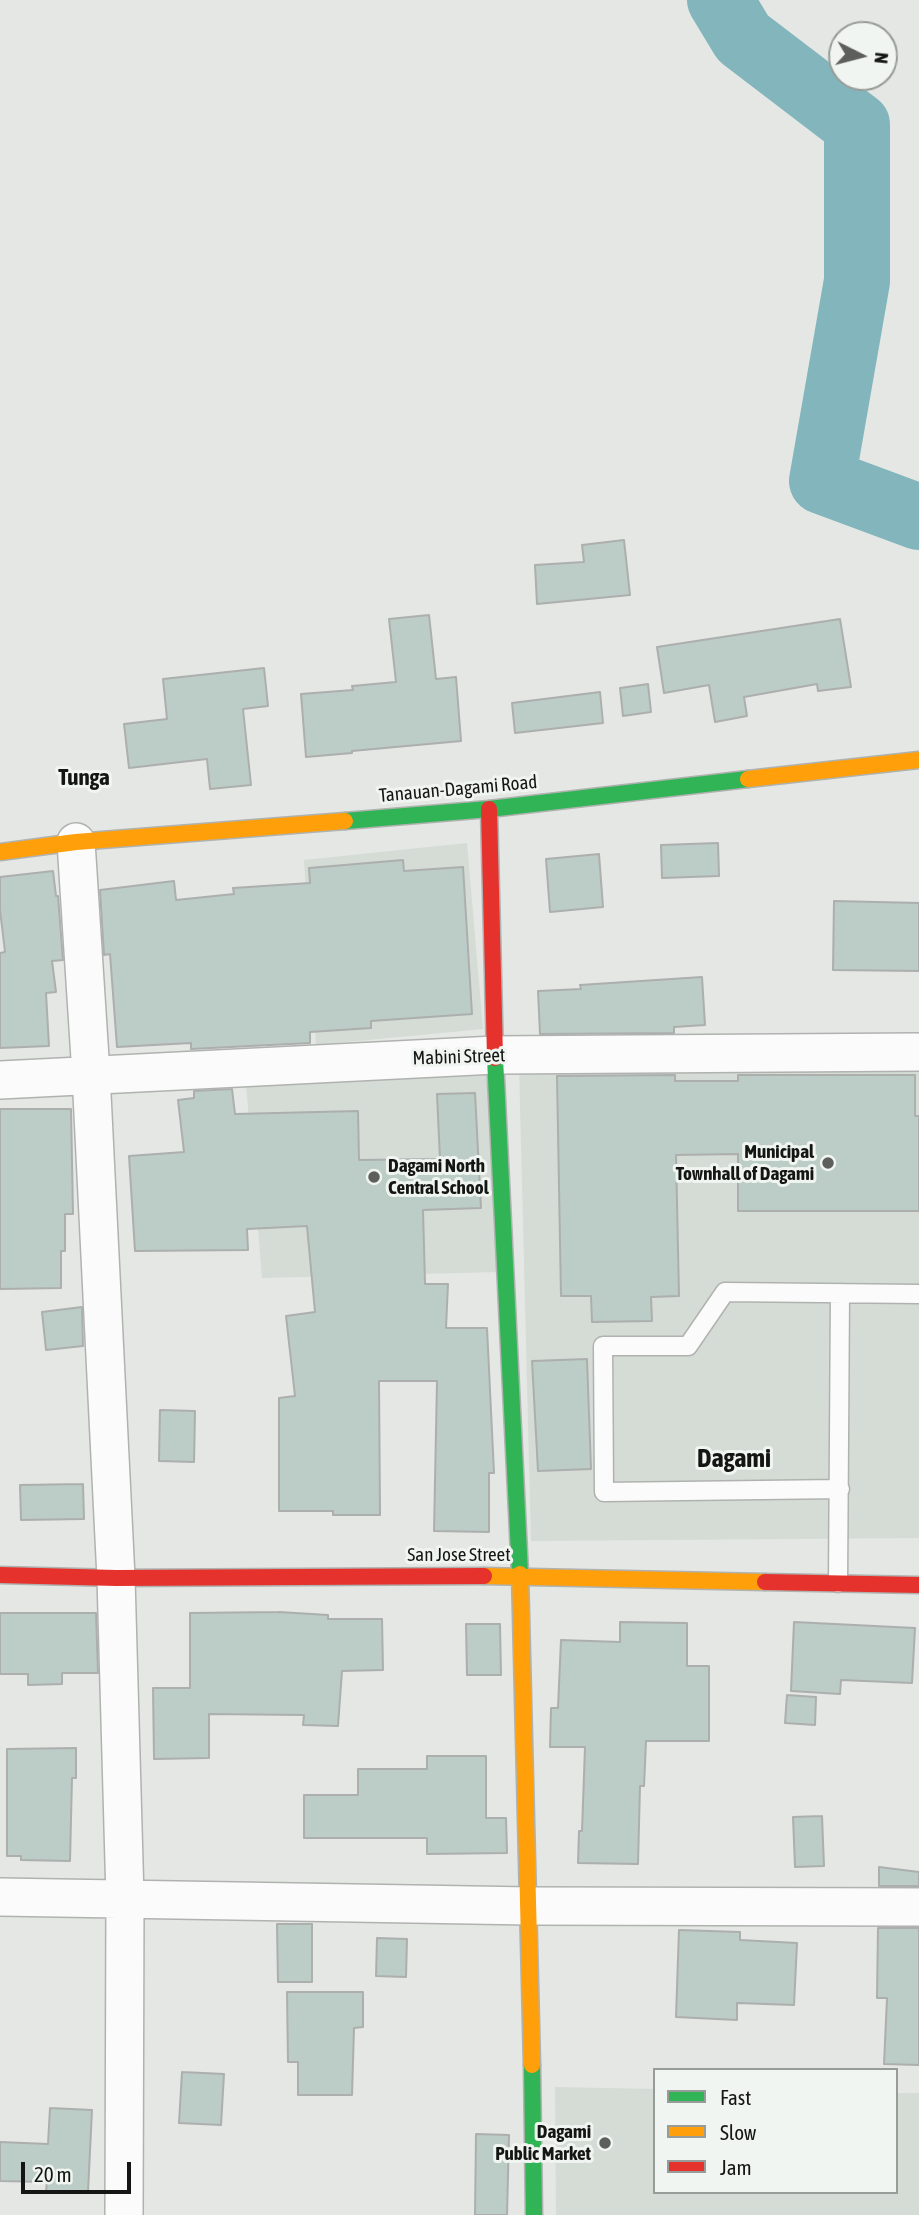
<!DOCTYPE html>
<style>
body{margin:0}
#map{position:relative;width:919px;height:2215px;overflow:hidden;background:#e4e7e4;font-family:"Asap Condensed",sans-serif}
canvas{display:block}
.legend{position:absolute;left:653px;top:2068px;width:245px;height:126px;box-sizing:border-box;background:#f0f5f1;border:2px solid #989c99;margin:0;padding:9px 12px;list-style:none;font-size:21px;color:#141614}
.legend li{display:flex;align-items:center;gap:14px;height:35px}
.legend b{width:35px;border:2px solid #989c99}
.north{position:absolute;left:828px;top:21px;width:70px;height:70px;box-sizing:border-box;background:#f0f5f1;border:2px solid #989c99;border-radius:50%;rotate:96deg;font-size:19px;font-weight:700;line-height:28px;text-align:center;color:#141614}
.north::after{content:'';display:block;margin:auto;width:24px;height:32px;background:#5d5f5d;clip-path:polygon(50% 0,100% 100%,50% 72%,0 100%)}
.scale{position:absolute;left:21px;top:2162px;width:110px;height:32px;box-sizing:border-box;border:4px solid #141614;border-top:0;padding-left:9px;font-size:21px;line-height:24px;white-space:nowrap;color:#141614;-webkit-text-stroke:5px #f0f5f1;paint-order:stroke}
</style>
<div id="map">
<canvas width="919" height="2215"></canvas>
<ul class="legend">
<li><b style="height:9px;background:#30b455"></b>Fast</li>
<li><b style="height:9px;background:#ff9f0a"></b>Slow</li>
<li><b style="height:9px;background:#e5322d"></b>Jam</li>
</ul>
<div class="north">N</div>
<div class="scale">20 m</div>
</div>
<script>
const c = document.querySelector('canvas').getContext('2d');
c.lineJoin = 'round';
function paint(path, color) { c.fillStyle = color; c.fill(path, 'evenodd'); }
const poly = rows => new Path2D(rows.map(r => 'M' + r).join(''));
function strokePath(path, color, width, dash) { c.strokeStyle = color; c.lineWidth = width; c.lineCap = dash ? 'butt' : 'round'; c.setLineDash(dash || []); c.stroke(path); }
function drawText(font, color, halo, rows, align = 'center') {
  c.font = font + ' "Asap Condensed",sans-serif'; c.lineWidth = 6; c.setLineDash([]); c.textBaseline = 'middle'; c.strokeStyle = halo; c.fillStyle = color; for (const [text, x, y, turn = 0] of rows) {
    c.save(); c.translate(x, y); c.rotate((+turn || 0) * Math.PI / 180); c.textAlign = isNaN(turn) ? turn : align; if (halo) c.strokeText(text, 0, 0); c.fillText(text, 0, 0); c.restore();
  }
}
paint(poly([
 [467,843,483,1029,316,1045,304,860],
 [919,1062,919,1538,531,1541,519,1064],
 [489,1072,499,1272,262,1278,246,1083],
 [555,2087,655,2089,655,2192,896,2192,896,2093,919,2093,919,2215,556,2215]
]), '#d4dcd5');
strokePath(poly([
 [720,0,743,38,857,125,857,281,822,481,919,517]
]), '#82b5bc', 66);
const building = poly([
 [624,540,630,595,537,604,535,565,584,562,582,545,624,540],
 [429,615,436,679,456,677,461,741,352,751,352,753,306,757,301,694,353,690,352,686,396,682,389,619,429,615],
 [840,619,851,687,818,691,817,684,744,697,747,716,715,722,709,685,664,693,657,647,840,619],
 [264,668,268,706,243,709,251,785,210,789,207,759,129,768,124,724,167,719,163,679,264,668],
 [648,684,651,712,623,716,620,688,648,684],
 [600,692,603,723,515,733,512,703,600,692],
 [718,843,719,876,662,878,661,845,718,843],
 [599,854,603,907,550,912,546,859,599,854],
 [403,860,404,871,463,867,472,1014,371,1021,371,1028,310,1032,310,1043,191,1049,191,1043,117,1047,110,954,104,955,100,890,174,881,176,900,234,894,233,888,310,883,309,868,403,860],
 [53,871,56,896,58,896,63,960,52,961,56,992,46,993,49,1046,0,1048,0,953,5,952,0,910,0,877,53,871],
 [834,901,919,903,919,971,833,970,834,901],
 [702,977,705,1025,674,1027,674,1033,540,1034,538,991,581,989,580,985,702,977],
 [675,1075,675,1081,738,1081,738,1075,915,1075,915,1116,919,1116,919,1211,738,1211,738,1154,676,1155,679,1296,651,1297,652,1321,592,1322,591,1296,561,1296,557,1076,675,1075],
 [232,1089,235,1114,358,1111,359,1160,440,1159,437,1094,475,1093,481,1208,423,1210,425,1284,448,1284,446,1328,487,1328,494,1473,489,1473,489,1532,434,1531,437,1381,379,1381,380,1515,333,1515,333,1511,279,1511,279,1398,295,1396,286,1316,315,1312,307,1226,247,1229,248,1250,135,1251,129,1156,184,1152,178,1100,194,1098,194,1091,232,1089],
 [0,1109,71,1109,73,1214,65,1214,65,1251,61,1251,61,1288,0,1289,0,1109],
 [82,1307,83,1346,46,1350,42,1312,82,1307],
 [587,1359,591,1469,538,1471,532,1361,587,1359],
 [160,1410,195,1411,194,1462,159,1461,160,1410],
 [83,1484,84,1519,21,1520,20,1485,83,1484],
 [279,1612,328,1615,328,1619,382,1619,383,1670,342,1671,338,1726,303,1725,304,1715,209,1714,209,1758,154,1759,153,1688,190,1688,190,1613,279,1612],
 [0,1613,96,1613,98,1673,62,1673,62,1684,28,1685,28,1674,0,1674,0,1613],
 [620,1622,687,1623,687,1666,709,1666,709,1741,646,1741,644,1786,640,1786,638,1864,578,1863,579,1831,582,1831,585,1747,550,1747,551,1708,558,1708,561,1640,620,1642,620,1622],
 [794,1622,915,1628,912,1683,841,1680,840,1694,791,1691,794,1622],
 [466,1624,500,1624,501,1675,467,1675,466,1624],
 [787,1695,816,1697,815,1725,785,1723,787,1695],
 [76,1748,76,1778,72,1778,70,1861,21,1860,21,1856,7,1856,7,1749,76,1748],
 [427,1756,486,1756,486,1818,506,1818,507,1853,427,1854,427,1838,304,1838,304,1795,358,1795,358,1769,427,1769,427,1756],
 [822,1816,824,1866,795,1867,793,1817,822,1816],
 [879,1867,919,1872,919,1886,879,1886,879,1867],
 [277,1924,312,1924,312,1982,278,1982,277,1924],
 [878,1928,919,1928,919,2065,884,2064,887,1998,877,1998,878,1928],
 [679,1930,740,1932,740,1940,797,1943,794,2005,737,2003,737,2020,676,2017,679,1930],
 [377,1938,407,1939,406,1977,376,1976,377,1938],
 [287,1992,363,1992,363,2027,354,2028,352,2095,298,2095,298,2062,288,2062,287,1992],
 [182,2072,224,2074,221,2125,179,2123,182,2072],
 [50,2108,92,2110,88,2192,46,2191,47,2182,0,2181,0,2142,48,2144,50,2108],
 [476,2134,509,2135,507,2215,475,2215,476,2134]
]);
paint(building, '#bcccc7');
strokePath(building, '#acafae', 2);
const lane = poly([
 [840,1489,604,1492,603,1346,688,1346,725,1292,919,1294],
 [838,1583,840,1293]
]);
const street = poly([
 [76,842,91,1074,116,1578,125,1898,124,2215],
 [0,1080,495,1055,919,1052],
 [0,1897,530,1906,919,1907]
]);
const fast = poly([
 [345,821,489,809,748,779],
 [495,1058,520,1574],
 [532,2065,534,2215]
]);
const slow = poly([
 [748,779,919,760],
 [0,852,76,842,345,821],
 [520,1574,532,2065],
 [484,1576,765,1582]
]);
const jam = poly([
 [489,809,495,1058],
 [0,1575,116,1578,484,1576],
 [765,1582,919,1585]
]);
strokePath(lane, '#b0b2b0', 21);
strokePath(street, '#b0b2b0', 40);
strokePath(fast, '#b0b2b0', 19);
strokePath(slow, '#b0b2b0', 19);
strokePath(jam, '#b0b2b0', 19);
strokePath(lane, '#fbfbfb', 18);
strokePath(street, '#fbfbfb', 37);
strokePath(fast, '#30b455', 16);
strokePath(slow, '#ff9f0a', 16);
strokePath(jam, '#e5322d', 16);
for (const [x, y, r, color] of [
 [828,1163,7,"#5d5f5d"],
 [374,1177,7,"#5d5f5d"],
 [605,2143,7,"#5d5f5d"]
]) { const dot = new Path2D(); dot.arc(x, y, r, 0, 2 * Math.PI); c.fillStyle = color; c.fill(dot); strokePath(dot, '#f0f5f1', 2.5); }
drawText('19px', '#141614', '#f0f5f1', [
 ["Tanauan-Dagami Road",458,789,-5],
 ["Mabini Street",459,1057,-2],
 ["San Jose Street",459,1555]
]);
drawText('bold 19px', '#141614', '#f0f5f1', [
 ["Municipal",814,1152],
 ["Townhall of Dagami",814,1174],
 ["Dagami North",388,1166,"left"],
 ["Central School",388,1188,"left"],
 ["Dagami",591,2132],
 ["Public Market",591,2154]
], 'right');
drawText('bold 23px', '#141614', '#f0f5f1', [
 ["Tunga",84,778]
]);
drawText('bold 26px', '#141614', '#f0f5f1', [
 ["Dagami",734,1459]
]);
</script>
